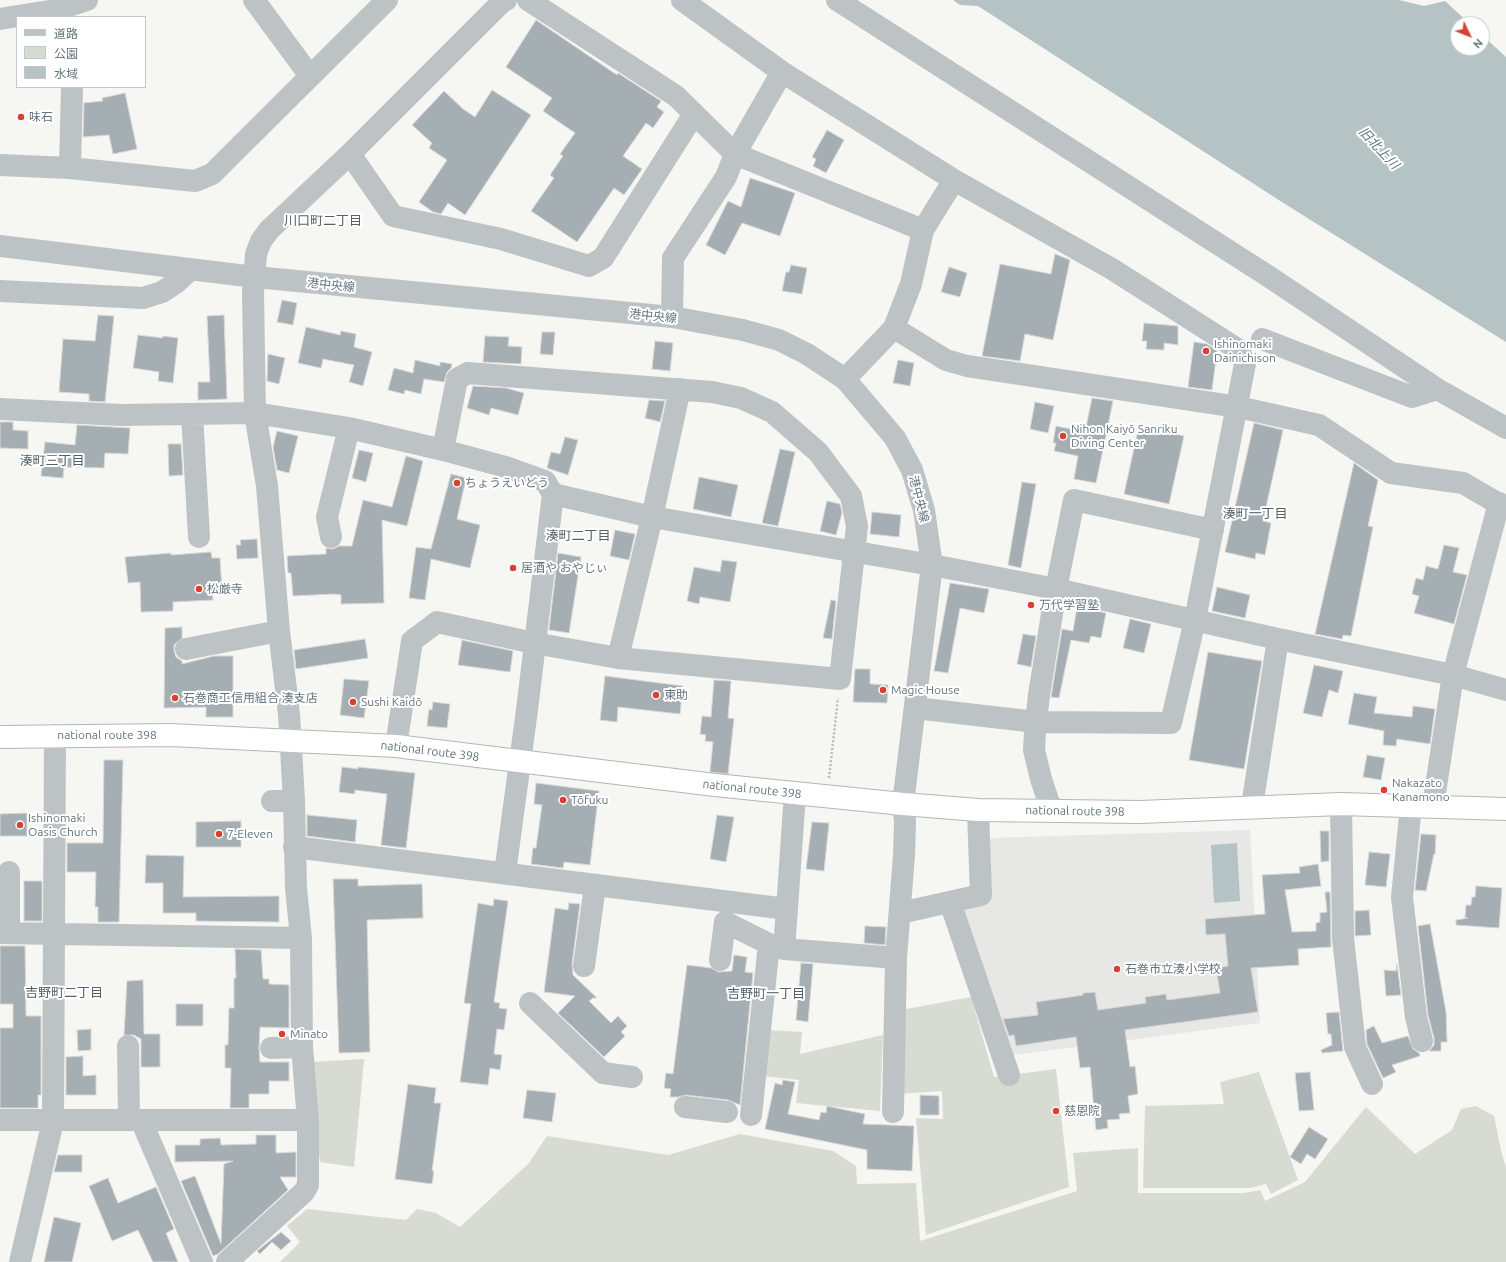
<!DOCTYPE html>
<meta charset="utf-8">
<style>
body{margin:0}
#map{position:relative;width:1506px;height:1262px;overflow:hidden;background:#f6f6f3;font-family:Ubuntu,"Noto Sans JP",sans-serif}
canvas{display:block}
.legend{position:absolute;left:16px;top:16px;width:130px;height:72px;box-sizing:border-box;background:#fff;border:1px solid #c1c8cb;margin:0;padding:5px 7px;list-style:none;font-size:12px;color:#63757c}
.legend li{display:flex;align-items:center;gap:8px;height:20px}
.legend b{width:20px;border:1px solid #c1c8cb}
.north{position:absolute;left:1450px;top:16px;width:40px;height:40px;box-sizing:border-box;background:#fff;border:1px solid #c1c8cb;border-radius:50%;rotate:133deg;font-size:11px;font-weight:700;line-height:16px;text-align:center;color:#63757c}
.north::after{content:'';display:block;margin:auto;width:14px;height:18px;background:#d74132;clip-path:polygon(50% 0,100% 100%,50% 72%,0 100%)}
</style>
<div id="map">
<canvas width="1506" height="1262"></canvas>
<ul class="legend">
<li><b style="height:5px;background:#bdc3c5"></b>道路</li>
<li><b style="height:11px;background:#d7dbd2"></b>公園</li>
<li><b style="height:11px;background:#b5c3c5"></b>水域</li>
</ul>
<div class="north">N</div>
</div>
<script>
const c = document.querySelector('canvas').getContext('2d');
c.lineJoin = 'round';
function paint(path, color) { c.fillStyle = color; c.fill(path, 'evenodd'); }
const poly = rows => new Path2D(rows.map(r => 'M' + r).join(''));
function strokePath(path, color, width, dash) { c.strokeStyle = color; c.lineWidth = width; c.lineCap = dash ? 'butt' : 'round'; c.setLineDash(dash || []); c.stroke(path); }
function drawText(font, color, halo, rows, align = 'center') {
  c.font = font + ' Ubuntu,"Noto Sans JP",sans-serif'; c.lineWidth = 4; c.setLineDash([]); c.textBaseline = 'middle'; c.strokeStyle = halo; c.fillStyle = color; for (const [text, x, y, turn = 0] of rows) {
    c.save(); c.translate(x, y); c.rotate((+turn || 0) * Math.PI / 180); c.textAlign = isNaN(turn) ? turn : align; if (halo) c.strokeText(text, 0, 0); c.fillText(text, 0, 0); c.restore();
  }
}
paint(poly([
 [1250,830,1260,1023,1007,1056,959,915,989,838]
]), '#e7e7e6');
paint(poly([
 [971,997,994,1077,1056,1069,1069,1187,926,1235,916,1118,943,1119,942,1091,899,1094,901,1010],
 [768,1030,802,1032,800,1054,883,1035,880,1111,796,1103,799,1080,763,1076],
 [364,1059,354,1167,320,1162,315,1121,312,1062],
 [1259,1072,1298,1180,1271,1194,1266,1184,1251,1188,1143,1188,1145,1106,1224,1104,1220,1082],
 [1476,1106,1494,1116,1502,1155,1506,1167,1506,1262,280,1262,300,1242,287,1226,307,1209,406,1220,417,1209,436,1213,460,1227,529,1163,547,1136,668,1155,740,1134,833,1151,856,1166,857,1184,916,1183,920,1241,1077,1191,1073,1153,1138,1148,1138,1193,1244,1193,1260,1190,1265,1201,1305,1182,1366,1107,1415,1154,1452,1130,1461,1109]
]), '#d7dbd2');
paint(poly([
 [953,0,1399,0,1424,6,1445,1,1470,24,1458,24,1458,48,1482,48,1482,35,1506,57,1506,342,1285,204,978,6,960,5],
 [1237,843,1240,901,1214,903,1211,845]
]), '#b5c3c5');
const building = poly([
 [536,20,617,75,618,73,661,101,657,107,664,112,653,128,646,123,623,156,642,169,624,195,614,188,577,242,531,211,554,178,550,175,563,156,560,154,575,133,543,111,552,98,506,67,536,20],
 [492,90,531,115,465,215,448,203,441,214,433,212,419,202,447,160,429,148,432,143,412,125,444,91,463,109,475,117,492,90],
 [125,93,137,149,113,154,109,135,83,137,84,103,103,101,102,98,125,93],
 [827,130,844,140,826,173,813,166,816,159,812,157,827,130],
 [750,178,795,193,780,236,742,223,725,255,706,245,728,201,741,207,750,178],
 [1055,254,1070,260,1053,340,1025,334,1020,361,982,356,1000,264,1051,274,1055,254],
 [791,265,807,268,802,294,782,291,786,272,789,272,791,265],
 [949,267,967,273,960,297,941,292,949,267],
 [282,300,297,303,293,325,277,322,282,300],
 [98,315,114,316,105,402,89,401,89,394,59,392,63,339,95,341,98,315],
 [224,315,227,399,198,400,198,382,210,382,207,316,224,315],
 [1144,323,1178,326,1178,345,1164,343,1164,350,1146,349,1147,341,1142,341,1144,323],
 [306,327,340,335,341,331,356,334,354,347,372,352,363,386,349,382,354,365,323,359,321,368,298,363,306,327],
 [542,332,555,332,553,355,540,354,542,332],
 [138,335,163,338,163,336,178,338,173,383,158,381,159,372,133,368,138,335],
 [485,336,509,337,508,346,522,347,521,364,483,362,485,336],
 [655,341,673,343,670,371,652,369,655,341],
 [1194,342,1207,344,1217,351,1212,390,1188,387,1194,342],
 [268,354,285,358,279,384,267,381,268,354],
 [415,360,440,366,440,362,452,364,451,368,447,372,444,382,424,379,421,394,405,390,404,394,388,390,394,368,413,373,415,360],
 [898,360,914,363,910,386,893,383,898,360],
 [473,386,506,388,524,393,518,415,491,408,489,415,467,408,473,386],
 [1092,398,1113,401,1096,483,1074,479,1078,456,1054,451,1056,443,1053,443,1056,426,1085,432,1092,398],
 [649,400,665,401,660,422,645,418,649,400],
 [1035,402,1054,406,1048,433,1030,429,1035,402],
 [0,422,13,422,13,430,28,431,28,449,0,448,0,422],
 [1254,423,1283,430,1263,521,1271,523,1265,555,1256,553,1255,559,1225,552,1254,423],
 [77,425,130,428,128,454,105,453,104,468,64,467,63,478,41,476,45,442,75,445,77,425],
 [1139,426,1184,436,1169,504,1124,494,1139,426],
 [277,431,298,436,289,473,277,470,273,447,277,431],
 [565,437,578,440,568,475,547,468,551,452,560,454,565,437],
 [168,444,181,444,183,475,169,476,168,444],
 [780,449,795,452,778,526,762,523,780,449],
 [359,450,373,453,366,482,352,478,359,450],
 [406,456,423,461,407,526,382,520,384,603,341,604,341,595,334,594,293,596,291,573,288,573,287,556,326,554,326,548,333,549,339,546,352,546,363,500,392,507,406,456],
 [1354,463,1378,480,1368,526,1373,527,1351,636,1343,635,1342,639,1315,634,1354,463],
 [451,474,466,478,457,519,480,525,470,568,431,559,425,600,409,598,416,547,431,549,451,474],
 [699,477,738,485,731,517,693,509,699,477],
 [1022,482,1036,484,1021,568,1008,565,1022,482],
 [827,501,840,504,842,513,836,535,820,531,827,501],
 [872,512,901,515,899,537,870,534,872,512],
 [615,530,635,534,629,560,610,556,615,530],
 [257,539,258,558,237,559,236,545,241,545,240,540,257,539],
 [1444,545,1459,548,1453,572,1467,575,1454,624,1414,613,1419,596,1412,594,1416,578,1423,580,1426,566,1438,569,1444,545],
 [211,552,212,558,220,558,222,592,212,593,213,600,173,602,173,611,141,612,140,582,128,583,125,557,171,553,171,555,211,552],
 [558,553,581,557,569,633,549,630,558,553],
 [722,560,737,562,730,602,700,597,699,604,687,601,694,567,720,572,722,560],
 [950,583,989,589,984,613,960,608,948,673,934,671,950,583],
 [1217,587,1250,595,1245,618,1212,611,1217,587],
 [831,600,836,601,832,639,823,638,831,600],
 [1077,607,1106,613,1101,638,1091,636,1089,643,1071,640,1059,698,1051,697,1062,629,1073,631,1077,607],
 [1130,619,1151,624,1144,653,1123,648,1130,619],
 [182,627,182,638,174,645,174,651,176,657,182,661,182,664,214,656,233,656,233,717,206,717,206,707,164,708,165,628,182,627],
 [1023,634,1036,636,1031,667,1017,664,1023,634],
 [365,639,368,658,296,669,294,650,365,639],
 [462,640,513,651,510,672,458,665,462,640],
 [1208,652,1262,661,1244,769,1189,760,1208,652],
 [1314,665,1343,671,1338,693,1329,690,1322,717,1303,713,1314,665],
 [855,669,870,669,870,684,888,685,887,703,853,702,855,669],
 [605,676,683,686,680,714,618,707,617,722,600,720,605,676],
 [344,679,369,681,364,718,340,715,344,679],
 [714,680,731,681,728,718,734,719,728,774,710,772,713,742,705,741,706,735,700,734,702,716,711,717,714,680],
 [1354,693,1377,697,1374,713,1412,717,1413,706,1435,709,1430,744,1397,739,1396,746,1383,745,1384,731,1348,724,1354,693],
 [433,702,450,704,447,728,427,726,429,709,432,710,433,702],
 [1367,755,1385,758,1381,780,1363,777,1367,755],
 [104,760,123,760,119,922,98,922,98,907,95,907,96,872,67,872,67,843,103,843,104,760],
 [342,767,358,769,358,767,415,773,406,848,381,845,387,794,355,790,355,794,339,792,342,767],
 [536,783,599,791,590,865,564,862,563,868,531,864,533,848,536,848,542,805,534,804,536,783],
 [27,813,27,836,0,836,0,814,27,813],
 [307,815,357,820,355,842,307,836,307,815],
 [717,815,734,817,726,862,710,859,717,815],
 [241,821,241,847,196,847,196,822,241,821],
 [812,822,829,823,824,871,806,869,812,822],
 [1320,831,1329,831,1329,861,1321,862,1320,831],
 [1421,834,1436,835,1435,854,1434,854,1426,891,1415,890,1421,834],
 [1369,852,1390,854,1386,887,1365,885,1369,852],
 [146,855,184,856,183,897,279,896,279,922,196,921,196,913,163,913,163,883,145,883,146,855],
 [1318,864,1321,886,1285,890,1292,932,1316,931,1316,923,1320,922,1320,913,1327,912,1325,892,1330,892,1331,947,1298,949,1299,965,1251,968,1258,1012,1125,1030,1130,1067,1135,1066,1138,1094,1128,1096,1130,1113,1119,1114,1120,1119,1107,1120,1108,1128,1096,1130,1090,1067,1080,1068,1076,1037,1016,1046,1014,1035,1009,1036,1003,1019,1038,1015,1036,1002,1083,995,1083,993,1095,992,1098,1010,1146,1003,1145,997,1166,994,1167,1000,1220,993,1216,968,1228,966,1225,934,1206,935,1205,919,1265,914,1262,875,1300,873,1299,867,1318,864],
 [333,879,358,879,358,886,422,884,423,918,367,920,370,1052,339,1053,333,879],
 [24,881,42,881,42,921,24,921,24,881],
 [1476,886,1502,888,1499,928,1456,925,1456,920,1468,918,1465,918,1466,905,1471,905,1472,897,1475,897,1476,886],
 [494,899,508,901,494,1002,500,1003,499,1008,507,1009,504,1030,497,1029,494,1054,502,1055,500,1070,490,1068,488,1085,460,1082,471,1004,464,1003,478,903,493,906,494,899],
 [569,903,580,904,572,964,573,975,597,998,593,998,589,1001,611,1023,618,1016,627,1026,621,1032,625,1036,604,1057,558,1013,575,996,544,992,555,908,568,910,569,903],
 [1369,910,1371,935,1355,936,1355,911,1369,910],
 [1430,924,1446,1012,1447,1042,1441,1042,1441,1051,1429,1051,1434,1045,1434,1038,1428,1015,1418,926,1430,924],
 [865,926,886,927,885,945,864,943,865,926],
 [0,946,25,946,26,1016,41,1016,41,1095,38,1095,38,1108,0,1108,0,1028,13,1028,13,1004,0,1004,0,946],
 [235,949,261,950,263,979,269,979,269,984,289,985,289,1028,260,1027,259,1048,260,1062,289,1062,289,1081,269,1081,269,1094,249,1094,249,1108,230,1108,231,1068,225,1068,225,1045,228,1045,229,1008,234,1008,234,978,236,978,235,949],
 [734,955,747,957,745,972,753,973,740,1105,728,1100,686,1095,678,1097,670,1097,671,1089,664,1088,666,1073,673,1074,687,965,711,968,719,972,732,971,734,955],
 [801,963,813,964,808,1022,796,1020,801,963],
 [1397,964,1401,995,1386,996,1384,970,1396,971,1397,964],
 [143,980,144,1034,160,1034,160,1067,141,1067,141,1039,134,1035,124,1035,127,981,143,980],
 [176,1004,203,1004,203,1026,176,1026,176,1004],
 [1339,1012,1343,1051,1322,1053,1321,1050,1332,1045,1331,1034,1328,1034,1326,1013,1339,1012],
 [1374,1026,1382,1043,1408,1036,1413,1049,1419,1053,1420,1056,1392,1065,1396,1072,1383,1078,1367,1044,1366,1030,1374,1026],
 [91,1029,91,1050,78,1051,77,1030,91,1029],
 [83,1056,83,1076,96,1075,96,1095,66,1095,66,1057,83,1056],
 [1310,1072,1314,1110,1299,1111,1295,1073,1310,1072],
 [783,1080,795,1082,788,1114,819,1120,821,1112,826,1113,827,1106,865,1114,863,1124,914,1126,912,1171,867,1169,867,1150,765,1129,775,1083,782,1085,783,1080],
 [408,1084,436,1088,434,1103,441,1103,432,1171,434,1171,432,1184,395,1179,408,1084],
 [527,1090,556,1093,552,1122,523,1118,527,1090],
 [920,1095,939,1096,939,1115,920,1115,920,1095],
 [1309,1127,1328,1139,1315,1159,1307,1154,1301,1164,1290,1157,1309,1127],
 [256,1135,276,1135,276,1153,296,1152,296,1177,280,1177,288,1190,218,1254,213,1256,181,1181,195,1176,221,1244,224,1164,233,1161,175,1162,175,1145,200,1145,200,1139,220,1138,221,1145,256,1144,256,1135],
 [58,1155,82,1155,82,1172,54,1172,58,1155],
 [108,1178,118,1203,156,1187,174,1229,166,1233,178,1262,153,1262,138,1230,112,1241,89,1186,108,1178],
 [54,1217,81,1223,72,1262,44,1262,54,1217],
 [281,1232,291,1241,281,1250,272,1242,260,1254,257,1251,281,1232]
]);
paint(building, '#a5aeb2');
strokePath(building, '#d8d7d6', 1);
const highway = poly([
 [0,737,170,735,396,746,715,785,903,804,978,810,1140,812,1341,804,1506,809]
]);
strokePath(highway, '#b1b6b8', 24);
strokePath(poly([
 [829,778,838,698]
]), '#b8bcbd', 2.5, [2, 2]);
strokePath(poly([
 [254,0,310,76],
 [528,0,676,96,735,154,923,230,911,284,894,328,845,379],
 [682,0,782,72,954,180,1112,269,1239,350,1245,364,1195,620,1171,723,1036,722,915,708],
 [837,0,1268,276,1437,389,1506,428],
 [0,19,56,10,87,0],
 [350,154,393,216,501,239,589,266,603,258,694,114],
 [0,165,70,168,195,181,212,174,387,0],
 [70,168,72,87],
 [923,230,954,180],
 [0,246,255,277,672,317,743,330,779,340,807,354,845,379,895,438,912,470,924,510,932,565,903,804,905,822,904,855,896,958,893,1112],
 [0,291,143,298,162,292,177,282,191,269],
 [672,317,673,258,726,177,735,154,782,72],
 [894,328,946,360,967,366,1238,407,1319,425,1391,473,1463,483,1506,508],
 [1262,339,1412,397,1437,389],
 [0,409,121,415,255,413,349,428,443,450,506,467,545,481,553,494,527,710,505,873],
 [192,414,199,537],
 [553,494,652,517,932,565,1056,589,1278,639,1453,675,1506,690],
 [331,537,327,517,349,428],
 [186,649,279,631],
 [618,658,652,517,680,389],
 [396,746,412,641,437,622,534,643,618,658,840,679,857,526,851,496,818,452,772,412,741,398,712,392,468,373,457,379,443,450],
 [272,801,294,801],
 [1341,804,1343,938,1355,1047,1372,1084],
 [1411,805,1402,897,1416,1017,1422,1041],
 [1252,806,1278,639],
 [1433,806,1453,675,1499,503],
 [1052,812,1041,779,1034,750,1035,731,1039,695,1056,589,1074,500,1213,530],
 [294,847,787,909,784,949,896,958],
 [950,902,1009,1075],
 [787,909,795,793],
 [900,913,981,895,978,810],
 [0,933,301,938],
 [9,933,9,872],
 [720,960,725,922,769,944,751,1115],
 [584,966,595,886],
 [530,1003,603,1073,632,1077],
 [128,1046,129,1120],
 [271,1048,302,1047],
 [685,1107,727,1112],
 [0,1120,308,1120],
 [141,1120,202,1262],
 [20,1262,53,1121,55,735],
 [227,1262,304,1192,308,1185,308,1120,302,1047,301,938,296,888,294,801,289,714,279,631,267,486,255,413,253,293,256,254,261,241,269,230,350,154,502,2,506,0]
]), '#bdc3c5', 22);
strokePath(highway, '#fff', 22);
for (const [x, y, r, color] of [
 [21,117,4,"#d74132"],
 [1206,351,4,"#d74132"],
 [1063,436,4,"#d74132"],
 [457,483,4,"#d74132"],
 [513,568,4,"#d74132"],
 [199,589,4,"#d74132"],
 [1031,605,4,"#d74132"],
 [883,690,4,"#d74132"],
 [656,695,4,"#d74132"],
 [175,698,4,"#d74132"],
 [353,702,4,"#d74132"],
 [1384,790,4,"#d74132"],
 [563,800,4,"#d74132"],
 [20,825,4,"#d74132"],
 [219,834,4,"#d74132"],
 [1117,969,4,"#d74132"],
 [282,1034,4,"#d74132"],
 [1056,1111,4,"#d74132"]
]) { const dot = new Path2D(); dot.arc(x, y, r, 0, 2 * Math.PI); c.fillStyle = color; c.fill(dot); strokePath(dot, '#fff', 1.5); }
drawText('12px', '#63757c', '#fff', [
 ["味石",29,117],
 ["Ishinomaki",1214,344],
 ["Dainichison",1214,358],
 ["Nihon Kaiyō Sanriku",1071,429],
 ["Diving Center",1071,443],
 ["ちょうえいどう",465,483],
 ["居酒や おやじぃ",521,568],
 ["松厳寺",207,589],
 ["万代学習塾",1039,605],
 ["Magic House",891,690],
 ["東助",664,695],
 ["石巻商工信用組合 湊支店",183,698],
 ["Sushi Kaidō",361,702],
 ["Nakazato",1392,783],
 ["Kanamono",1392,797],
 ["Tōfuku",571,800],
 ["Ishinomaki",28,818],
 ["Oasis Church",28,832],
 ["7-Eleven",227,834],
 ["石巻市立湊小学校",1125,969],
 ["Minato",290,1034],
 ["慈恩院",1064,1111]
], 'left');
drawText('12px', '#63757c', '#fff', [
 ["港中央線",331,285,6],
 ["港中央線",653,316,6],
 ["港中央線",919,499,76],
 ["national route 398",107,735],
 ["national route 398",430,751,7],
 ["national route 398",752,789,6],
 ["national route 398",1075,811,1]
]);
drawText('italic 13px', '#5e7478', '#fff', [
 ["旧北上川",1379,148,47]
]);
drawText('13px', '#546268', '#fff', [
 ["川口町二丁目",323,221],
 ["湊町三丁目",52,461],
 ["湊町一丁目",1255,514],
 ["湊町二丁目",578,536],
 ["吉野町二丁目",64,993],
 ["吉野町一丁目",766,994]
]);
</script>
